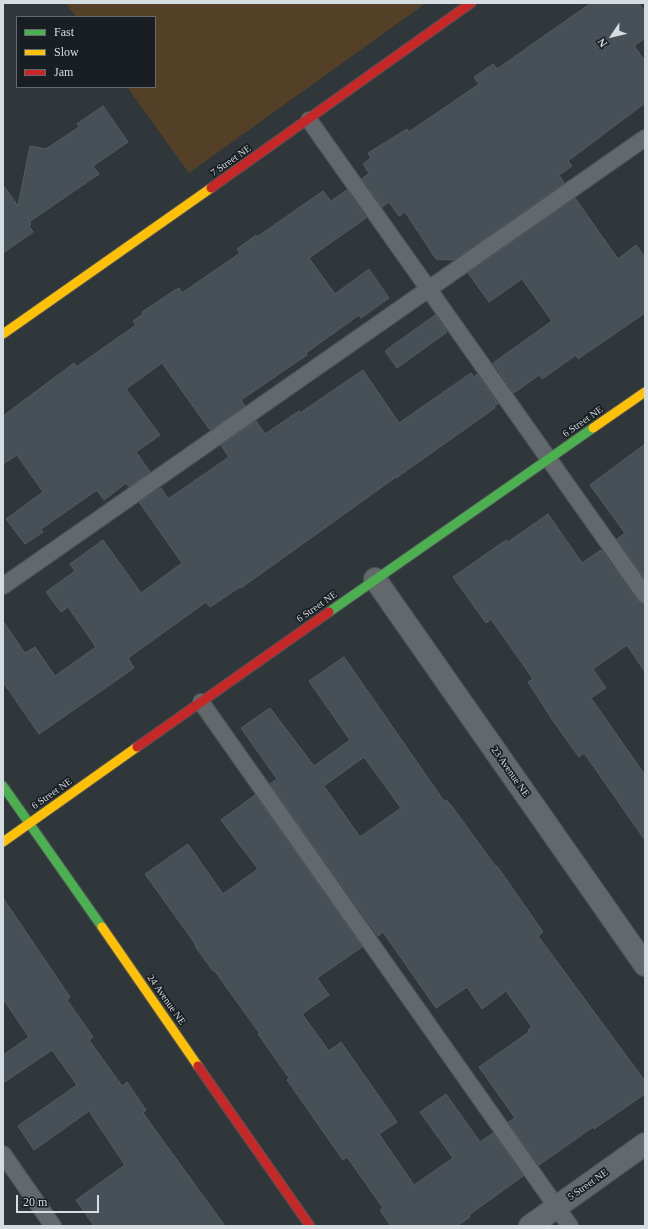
<!DOCTYPE html>
<style>
body{margin:0}
#map{position:relative;width:648px;height:1229px;overflow:hidden;background:#30373b;font-family:"Times New Roman",serif}
canvas{display:block}
.frame{position:absolute;inset:0;border:4px solid #d6dde2;pointer-events:none}
.legend{position:absolute;left:16px;top:16px;width:140px;height:72px;box-sizing:border-box;background:#191e22;border:1px solid #656a6f;margin:0;padding:5px 7px;list-style:none;font-size:12px;color:#d6dde2}
.legend li{display:flex;align-items:center;gap:8px;height:20px}
.legend b{width:20px;border:1px solid #656a6f}
.north{position:absolute;left:592px;top:16px;width:40px;height:40px;-webkit-text-stroke:3px #191e22;paint-order:stroke;rotate:235deg;font-size:11px;font-weight:700;line-height:16px;text-align:center;color:#d6dde2}
.north::after{content:'';display:block;margin:auto;width:14px;height:18px;background:#d6dde2;clip-path:polygon(50% 0,100% 100%,50% 72%,0 100%)}
.scale{position:absolute;left:16px;top:1195px;width:83px;height:18px;box-sizing:border-box;border:2px solid #d6dde2;border-top:0;padding-left:5px;font-size:12px;line-height:14px;white-space:nowrap;color:#d6dde2;-webkit-text-stroke:3px #191e22;paint-order:stroke}
</style>
<div id="map">
<canvas width="648" height="1229"></canvas>
<div class="frame"></div>
<ul class="legend">
<li><b style="height:5px;background:#4caf50"></b>Fast</li>
<li><b style="height:5px;background:#ffc107"></b>Slow</li>
<li><b style="height:5px;background:#c62828"></b>Jam</li>
</ul>
<div class="north">N</div>
<div class="scale">20 m</div>
</div>
<script>
const c = document.querySelector('canvas').getContext('2d');
c.lineJoin = 'round';
function paint(path, color) { c.fillStyle = color; c.fill(path, 'evenodd'); }
const poly = rows => new Path2D(rows.map(r => 'M' + r).join(''));
function strokePath(path, color, width, dash) { c.strokeStyle = color; c.lineWidth = width; c.lineCap = dash ? 'butt' : 'round'; c.setLineDash(dash || []); c.stroke(path); }
function drawText(font, color, halo, rows, align = 'center') {
  c.font = font + ' "Times New Roman",serif'; c.lineWidth = 3.5; c.setLineDash([]); c.textBaseline = 'middle'; c.strokeStyle = halo; c.fillStyle = color; for (const [text, x, y, turn = 0] of rows) {
    c.save(); c.translate(x, y); c.rotate((+turn || 0) * Math.PI / 180); c.textAlign = isNaN(turn) ? turn : align; if (halo) c.strokeText(text, 0, 0); c.fillText(text, 0, 0); c.restore();
  }
}
paint(poly([
 [66,3,426,3,189,173,127,87,155,87,155,17,76,17]
]), '#534027');
const building = poly([
 [591,3,639,3,645,11,645,38,634,46,645,61,645,103,568,161,572,166,559,175,564,183,454,260,436,259,405,212,399,216,389,202,382,207,362,179,369,173,363,164,371,158,368,153,407,129,409,132,479,84,474,77,493,64,497,69,591,3],
 [103,106,128,142,93,166,99,174,29,222,31,224,29,226,33,232,3,253,3,185,18,206,30,146,46,149,79,127,77,124,103,106],
 [347,190,366,218,309,258,335,294,369,269,389,298,361,318,359,315,306,353,307,355,241,400,245,406,210,430,162,363,126,389,160,435,136,452,150,472,129,487,126,483,104,500,97,490,41,529,43,532,25,544,6,519,43,492,17,455,3,464,3,416,74,363,76,367,136,325,133,321,143,314,142,312,175,290,179,288,182,293,240,253,237,249,256,235,257,237,323,191,331,201,347,190],
 [575,198,618,259,636,245,645,258,645,313,578,359,576,355,542,379,539,375,514,393,493,363,552,321,522,279,489,302,468,273,575,198],
 [435,315,447,332,397,368,385,351,435,315],
 [363,370,399,423,471,373,474,377,477,374,498,404,494,406,495,408,396,478,396,477,241,588,240,587,210,607,206,602,128,658,134,668,39,734,3,682,3,621,25,653,35,647,55,676,96,647,68,607,61,612,46,592,75,571,70,564,103,540,141,593,182,563,139,502,161,488,168,499,229,457,221,445,256,421,265,434,299,411,300,413,363,370],
 [645,444,645,579,617,539,625,533,590,485,645,444],
 [548,514,582,563,601,550,637,600,645,604,645,672,627,645,593,669,606,688,591,698,645,775,645,840,584,753,579,757,553,721,528,682,533,679,491,619,486,623,453,577,506,540,508,542,548,514],
 [344,657,444,801,446,800,451,805,496,867,497,866,543,932,538,936,645,1081,645,1094,594,1129,593,1127,539,1165,508,1122,515,1118,479,1067,529,1032,528,1030,532,1027,506,991,482,1009,467,987,436,1008,383,932,378,936,270,784,277,779,241,728,270,708,314,766,350,740,309,681,344,657],
 [364,757,401,808,360,837,324,786,364,757],
 [255,795,362,947,317,978,329,995,302,1014,329,1051,341,1042,397,1122,379,1134,414,1185,453,1158,420,1112,446,1094,480,1142,493,1133,523,1176,469,1215,470,1217,457,1226,391,1226,380,1210,383,1208,347,1157,343,1160,287,1080,289,1078,258,1034,260,1034,214,970,213,971,195,946,196,945,145,874,188,844,223,894,258,869,221,820,255,795],
 [3,898,70,997,67,1000,93,1037,89,1040,122,1086,127,1082,146,1110,143,1113,225,1226,94,1226,76,1200,125,1165,89,1111,34,1150,18,1126,77,1085,52,1050,3,1083,3,1055,29,1037,3,999,3,898]
]);
paint(building, '#465056');
strokePath(building, '#565c60', 1);
const lane = poly([
 [309,120,645,595],
 [3,586,645,138],
 [201,702,570,1226],
 [3,1154,53,1226]
]);
const street = poly([
 [375,579,645,965],
 [530,1226,645,1144]
]);
const fast = poly([
 [329,612,593,428],
 [3,786,102,927]
]);
const slow = poly([
 [3,334,211,188],
 [593,428,645,392],
 [3,842,137,747],
 [102,927,198,1066]
]);
const jam = poly([
 [211,188,471,3],
 [137,747,329,612],
 [198,1066,310,1226]
]);
strokePath(lane, '#4f5458', 18);
strokePath(street, '#4f5458', 24);
strokePath(fast, '#4f5458', 11);
strokePath(slow, '#4f5458', 11);
strokePath(jam, '#4f5458', 11);
strokePath(lane, '#62686c', 16);
strokePath(street, '#62686c', 22);
strokePath(fast, '#4caf50', 9);
strokePath(slow, '#ffc107', 9);
strokePath(jam, '#c62828', 9);
drawText('10px', '#d6dde2', '#191e22', [
 ["7 Street NE",231,161,-35],
 ["6 Street NE",583,422,-35],
 ["6 Street NE",317,607,-35],
 ["23 Avenue NE",510,772,55],
 ["6 Street NE",52,794,-35],
 ["24 Avenue NE",166,1000,55],
 ["5 Street NE",588,1185,-35]
]);
</script>
